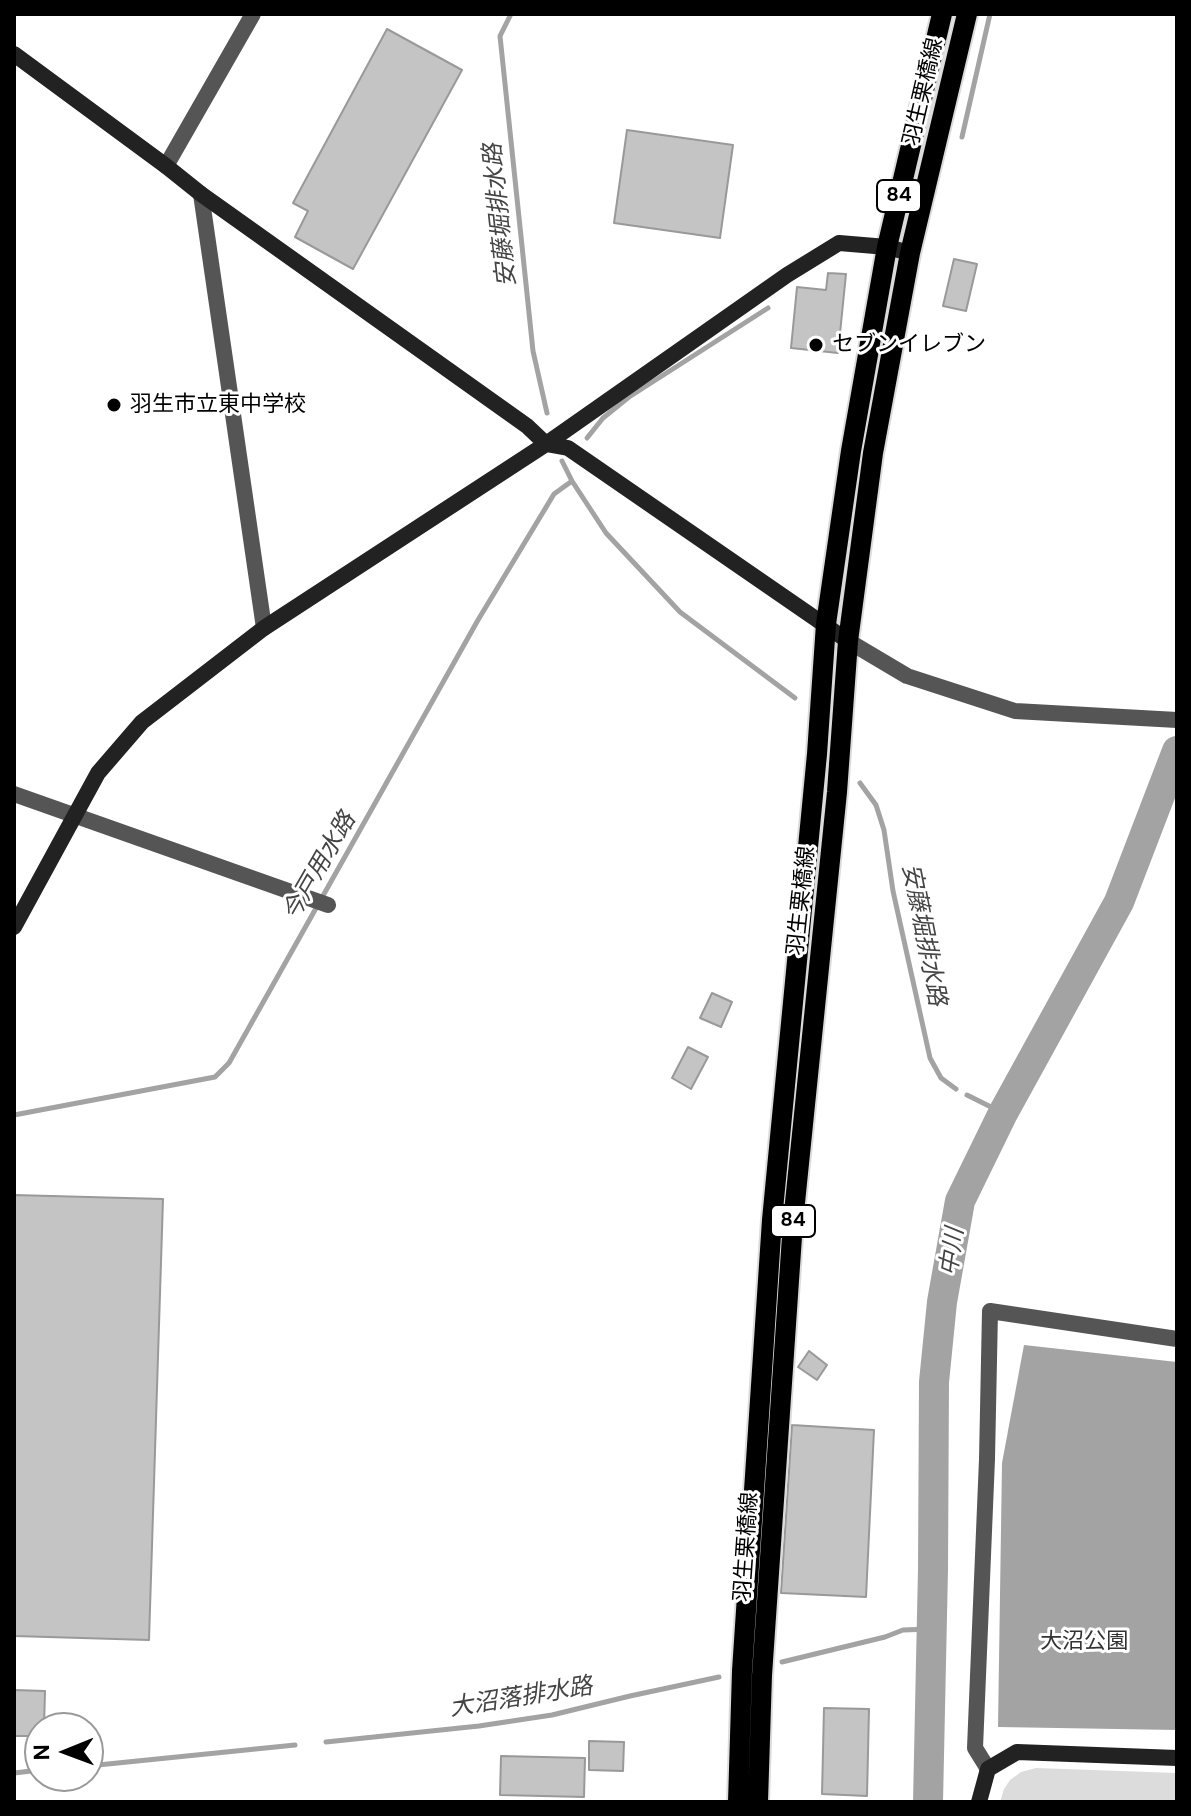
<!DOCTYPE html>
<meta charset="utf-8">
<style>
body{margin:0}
#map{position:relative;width:1191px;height:1816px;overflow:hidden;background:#fff;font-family:"DM Sans",sans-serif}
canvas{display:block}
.frame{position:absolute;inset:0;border:16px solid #000;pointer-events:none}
.north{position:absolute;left:24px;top:1712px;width:80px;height:80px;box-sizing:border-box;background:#fff;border:2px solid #999;border-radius:50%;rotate:269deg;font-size:22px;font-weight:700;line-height:32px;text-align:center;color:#000}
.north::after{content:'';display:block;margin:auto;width:28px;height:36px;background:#000;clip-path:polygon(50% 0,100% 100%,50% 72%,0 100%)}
</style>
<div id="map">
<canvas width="1191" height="1816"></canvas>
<div class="frame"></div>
<div class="north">N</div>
</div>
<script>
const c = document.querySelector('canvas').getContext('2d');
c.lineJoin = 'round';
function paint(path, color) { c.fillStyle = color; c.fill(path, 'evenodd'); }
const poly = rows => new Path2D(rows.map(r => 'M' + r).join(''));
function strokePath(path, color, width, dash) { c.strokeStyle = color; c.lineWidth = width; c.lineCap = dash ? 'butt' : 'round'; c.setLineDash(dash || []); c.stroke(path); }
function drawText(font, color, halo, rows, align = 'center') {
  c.font = font + ' "DM Sans","Noto Sans JP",sans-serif'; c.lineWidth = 6; c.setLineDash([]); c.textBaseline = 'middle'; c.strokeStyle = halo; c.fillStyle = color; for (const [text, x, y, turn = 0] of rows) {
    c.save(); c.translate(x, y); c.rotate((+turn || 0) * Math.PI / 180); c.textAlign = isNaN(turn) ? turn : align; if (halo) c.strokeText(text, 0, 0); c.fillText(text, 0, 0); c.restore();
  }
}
paint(poly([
 [1036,1768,1177,1773,1177,1802,1000,1802,1004,1789,1010,1780,1021,1772]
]), '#dcdcdc');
paint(poly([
 [1024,1345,1177,1362,1177,1730,998,1727,1002,1463]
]), '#a3a3a3');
strokePath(poly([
 [511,14,500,36,533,351,547,413],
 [962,137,990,14],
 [587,438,603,418,629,397,768,308],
 [562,461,572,481,606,533,680,612,795,698],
 [860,783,876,805,884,830,893,891,930,1058,941,1078,956,1089],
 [967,1095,1003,1113],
 [14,1115,215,1077,229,1063,478,620,554,494,572,481],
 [782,1662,885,1637,903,1630,931,1629],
 [326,1742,479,1726,552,1715,630,1696,719,1677],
 [88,1766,295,1745],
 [14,1773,40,1770]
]), '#a3a3a3', 5);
strokePath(poly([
 [928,1802,933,1569,934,1382,942,1302,960,1201,1003,1113,1119,902,1177,751]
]), '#a3a3a3', 30);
const building = poly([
 [387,29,462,70,353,269,295,237,308,211,293,203,387,29],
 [627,130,733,145,720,238,614,223,627,130],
 [954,259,977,264,966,311,943,306,954,259],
 [828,273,846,274,838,353,791,348,797,287,826,290,828,273],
 [712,993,732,1002,721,1027,700,1018,712,993],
 [688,1047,708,1057,691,1089,672,1078,688,1047],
 [14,1195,163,1199,149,1640,14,1636,14,1195],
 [809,1351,827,1365,817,1380,798,1367,809,1351],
 [792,1425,874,1430,866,1597,781,1593,792,1425],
 [14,1690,45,1691,44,1728,40,1728,40,1736,14,1736,14,1690],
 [824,1708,869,1709,867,1796,822,1794,824,1708],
 [589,1741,624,1742,623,1771,589,1770,589,1741],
 [501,1756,585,1758,584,1797,500,1795,501,1756]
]);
paint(building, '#c4c4c4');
strokePath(building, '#999', 2);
const primary = poly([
 [738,1802,742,1671,772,1220,817,754,826,624,851,451,887,247,942,14],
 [758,1802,762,1675,793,1222,837,792,848,641,873,453,910,253,967,14]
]);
strokePath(primary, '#dbdbdb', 24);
strokePath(poly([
 [166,166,253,14],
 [201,194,264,628],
 [848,641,907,676,1015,711,1177,720],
 [14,794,328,905],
 [988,1769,975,1748,987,1459,990,1311,1177,1339]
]), '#555', 16);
strokePath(poly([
 [14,54,166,166,201,194,527,426,546,444,568,448,848,641],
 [14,927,98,773,142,722,264,628,546,444,787,275,839,243,887,247,910,253],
 [979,1802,988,1769,1017,1752,1177,1758]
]), '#222', 16);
strokePath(primary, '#000', 20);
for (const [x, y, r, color] of [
 [816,345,8,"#000"],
 [114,405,8,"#000"]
]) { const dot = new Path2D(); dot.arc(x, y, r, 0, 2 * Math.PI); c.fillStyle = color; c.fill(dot); strokePath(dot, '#fff', 3); }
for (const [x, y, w] of [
 [899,196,44],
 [793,1221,44]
]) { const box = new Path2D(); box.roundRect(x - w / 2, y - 16, w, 32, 6); c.fillStyle = '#fff'; c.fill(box); strokePath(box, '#000', 2); }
drawText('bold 20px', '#000', null, [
 ["84",899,196],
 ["84",793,1221]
]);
drawText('22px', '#000', '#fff', [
 ["羽生栗橋線",924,92,-77],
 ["羽生栗橋線",802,901,-84],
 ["羽生栗橋線",747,1547,-86]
]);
drawText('22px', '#000', '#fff', [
 ["セブンイレブン",832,345],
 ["羽生市立東中学校",130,405]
], 'left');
drawText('22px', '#333', '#fff', [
 ["大沼公園",1084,1642]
]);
drawText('italic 24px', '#444', '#fff', [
 ["安藤堀排水路",501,215,-96],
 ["今戸用水路",320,867,-60],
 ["安藤堀排水路",923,935,79],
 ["中川",953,1252,-82],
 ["大沼落排水路",521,1698,-9]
]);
</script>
